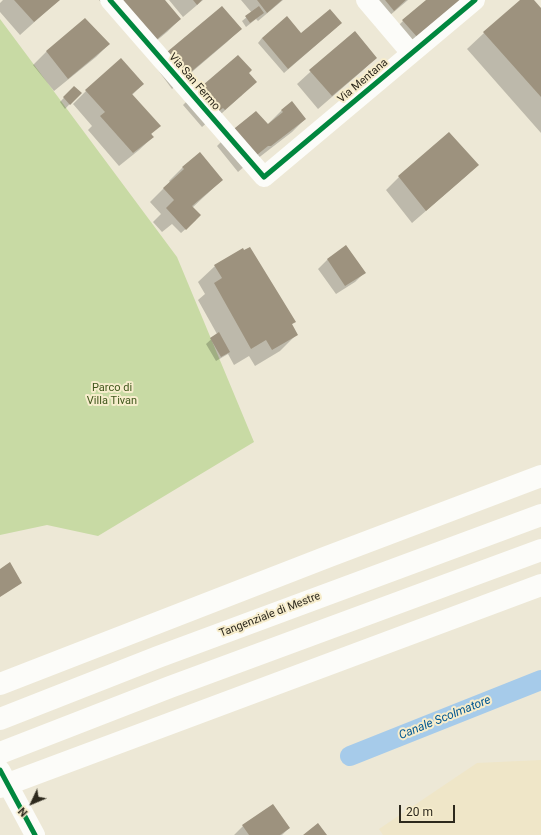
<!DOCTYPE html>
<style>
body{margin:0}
#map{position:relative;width:541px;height:835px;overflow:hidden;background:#ede8d6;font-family:Roboto,sans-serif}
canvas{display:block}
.north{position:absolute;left:12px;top:783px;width:40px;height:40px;-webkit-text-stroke:3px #f7edcc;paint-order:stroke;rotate:226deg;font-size:11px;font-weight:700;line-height:16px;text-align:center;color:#2d291d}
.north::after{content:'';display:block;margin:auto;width:14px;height:18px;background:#2d291d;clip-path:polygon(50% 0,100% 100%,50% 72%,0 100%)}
.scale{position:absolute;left:399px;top:805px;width:56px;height:18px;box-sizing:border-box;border:2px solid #2d291d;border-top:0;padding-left:5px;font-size:12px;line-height:14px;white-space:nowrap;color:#2d291d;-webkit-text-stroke:3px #f7edcc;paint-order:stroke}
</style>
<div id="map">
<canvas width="541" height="835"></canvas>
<div class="north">N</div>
<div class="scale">20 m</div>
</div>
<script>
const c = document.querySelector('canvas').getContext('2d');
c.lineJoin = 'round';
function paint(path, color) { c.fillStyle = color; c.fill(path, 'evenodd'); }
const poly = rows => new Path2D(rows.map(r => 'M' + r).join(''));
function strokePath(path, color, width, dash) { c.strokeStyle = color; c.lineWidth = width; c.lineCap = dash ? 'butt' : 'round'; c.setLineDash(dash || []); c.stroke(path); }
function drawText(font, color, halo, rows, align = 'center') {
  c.font = font + ' Roboto,sans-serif'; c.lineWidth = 4; c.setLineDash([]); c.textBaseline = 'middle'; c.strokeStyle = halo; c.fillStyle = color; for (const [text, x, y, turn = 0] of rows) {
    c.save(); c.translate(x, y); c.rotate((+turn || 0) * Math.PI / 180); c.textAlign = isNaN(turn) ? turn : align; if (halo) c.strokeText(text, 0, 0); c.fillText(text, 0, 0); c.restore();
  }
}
paint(poly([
 [541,760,541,835,383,835,379,829,477,763]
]), '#efe6c8');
paint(poly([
 [0,19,177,257,254,442,98,536,47,525,0,535]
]), '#c8daa4');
paint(poly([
 [3,0,59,0,20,35,0,12,0,3],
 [99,0,164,0,180,19,167,32,143,52],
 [169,0,203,0,183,17],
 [241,0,283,0,258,21,256,19,246,27,242,21,252,13],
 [361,0,408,0,376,27],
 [428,0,465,0,400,55,386,38,403,21],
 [521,0,533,0,541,9,541,133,467,49,484,33],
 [85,19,109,44,96,57,54,91,33,65,46,52],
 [337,27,284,73,258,43,262,38,301,35],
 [240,29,227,42,172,89,155,66],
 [354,32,375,58,362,71,318,109,297,84],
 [248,73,242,95,211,123,209,121,202,127,183,105,196,92],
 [143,84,132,95,153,137,139,150,119,166,88,130,92,126,73,104,86,91],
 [74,87,80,93,65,109,60,102],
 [282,110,305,119,292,132,257,159,254,158,238,172,217,146,230,133,267,125],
 [200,153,222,180,192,208,196,220,181,233,172,224,162,232,153,222,161,214,150,202,170,182,169,181,182,168],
 [478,165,464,178,412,223,386,190,399,177],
 [346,246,364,273,355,282,336,294,318,269,327,260],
 [215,266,294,322,291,325,297,334,280,351,255,366,249,356,234,365,228,354,216,361,206,344,217,334,198,300,205,294,198,282],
 [243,826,289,828,282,835,234,835]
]), '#0003');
strokePath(poly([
 [350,756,541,680]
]), '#a6cbea', 20);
paint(poly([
 [14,0,60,0,34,22],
 [123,0,165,0,181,19,156,40],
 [193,0,202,0,197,5],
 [257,0,282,0,267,13],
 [385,0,406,0,394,11],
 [426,0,463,0,418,38,402,20],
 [520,0,534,0,541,8,541,97,483,32],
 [222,6,242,29,186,76,167,52],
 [259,6,264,13,250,23,245,16],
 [330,9,342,23,288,69,262,38,287,16,301,33],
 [85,18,110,44,68,79,46,51],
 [355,31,377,58,332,96,309,70],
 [238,55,252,70,249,73,257,82,225,110,223,108,215,114,196,91],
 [121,58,144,84,132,94,161,126,151,134,154,137,133,153,100,116,105,112,85,90],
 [74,86,82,93,70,105,63,97],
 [292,101,306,119,271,146,268,146,252,159,230,132,256,111,268,124,283,112,281,110],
 [449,132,479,165,426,211,398,176],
 [200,152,223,180,192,206,201,215,186,230,166,208,174,200,163,188,184,169,182,167],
 [346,245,366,273,345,286,327,259],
 [250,247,296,322,292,324,298,335,272,350,266,340,251,349,214,283,222,278,214,265,243,248,244,250],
 [219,332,230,352,221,357,210,338],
 [10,562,22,583,0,597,0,569],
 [273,804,290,828,280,835,249,835,242,825],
 [318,823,327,835,303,835]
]), '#9d927e');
strokePath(poly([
 [110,0,264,177,475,0],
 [366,0,411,53],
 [0,770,35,835]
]), '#fcfcf9', 20);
strokePath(poly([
 [0,684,327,557,541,476],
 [0,719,158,657,541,515],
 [0,753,170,687,541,550],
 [0,787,541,585]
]), '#fcfcf9', 22);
strokePath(poly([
 [110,0,264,177,475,0],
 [0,770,35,835]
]), '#00873e', 5);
drawText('11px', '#2d291d', '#f7edcc', [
 ["Via Mentana",363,81,-40],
 ["Via San Fermo",194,82,49],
 ["Tangenziale di Mestre",270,615,-21]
]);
drawText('11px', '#3f561b', '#f7edcc', [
 ["Parco di",112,388],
 ["Villa Tivan",112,401]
]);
drawText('italic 12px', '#025892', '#f7edcc', [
 ["Canale Scolmatore",445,718,-22]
]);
</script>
